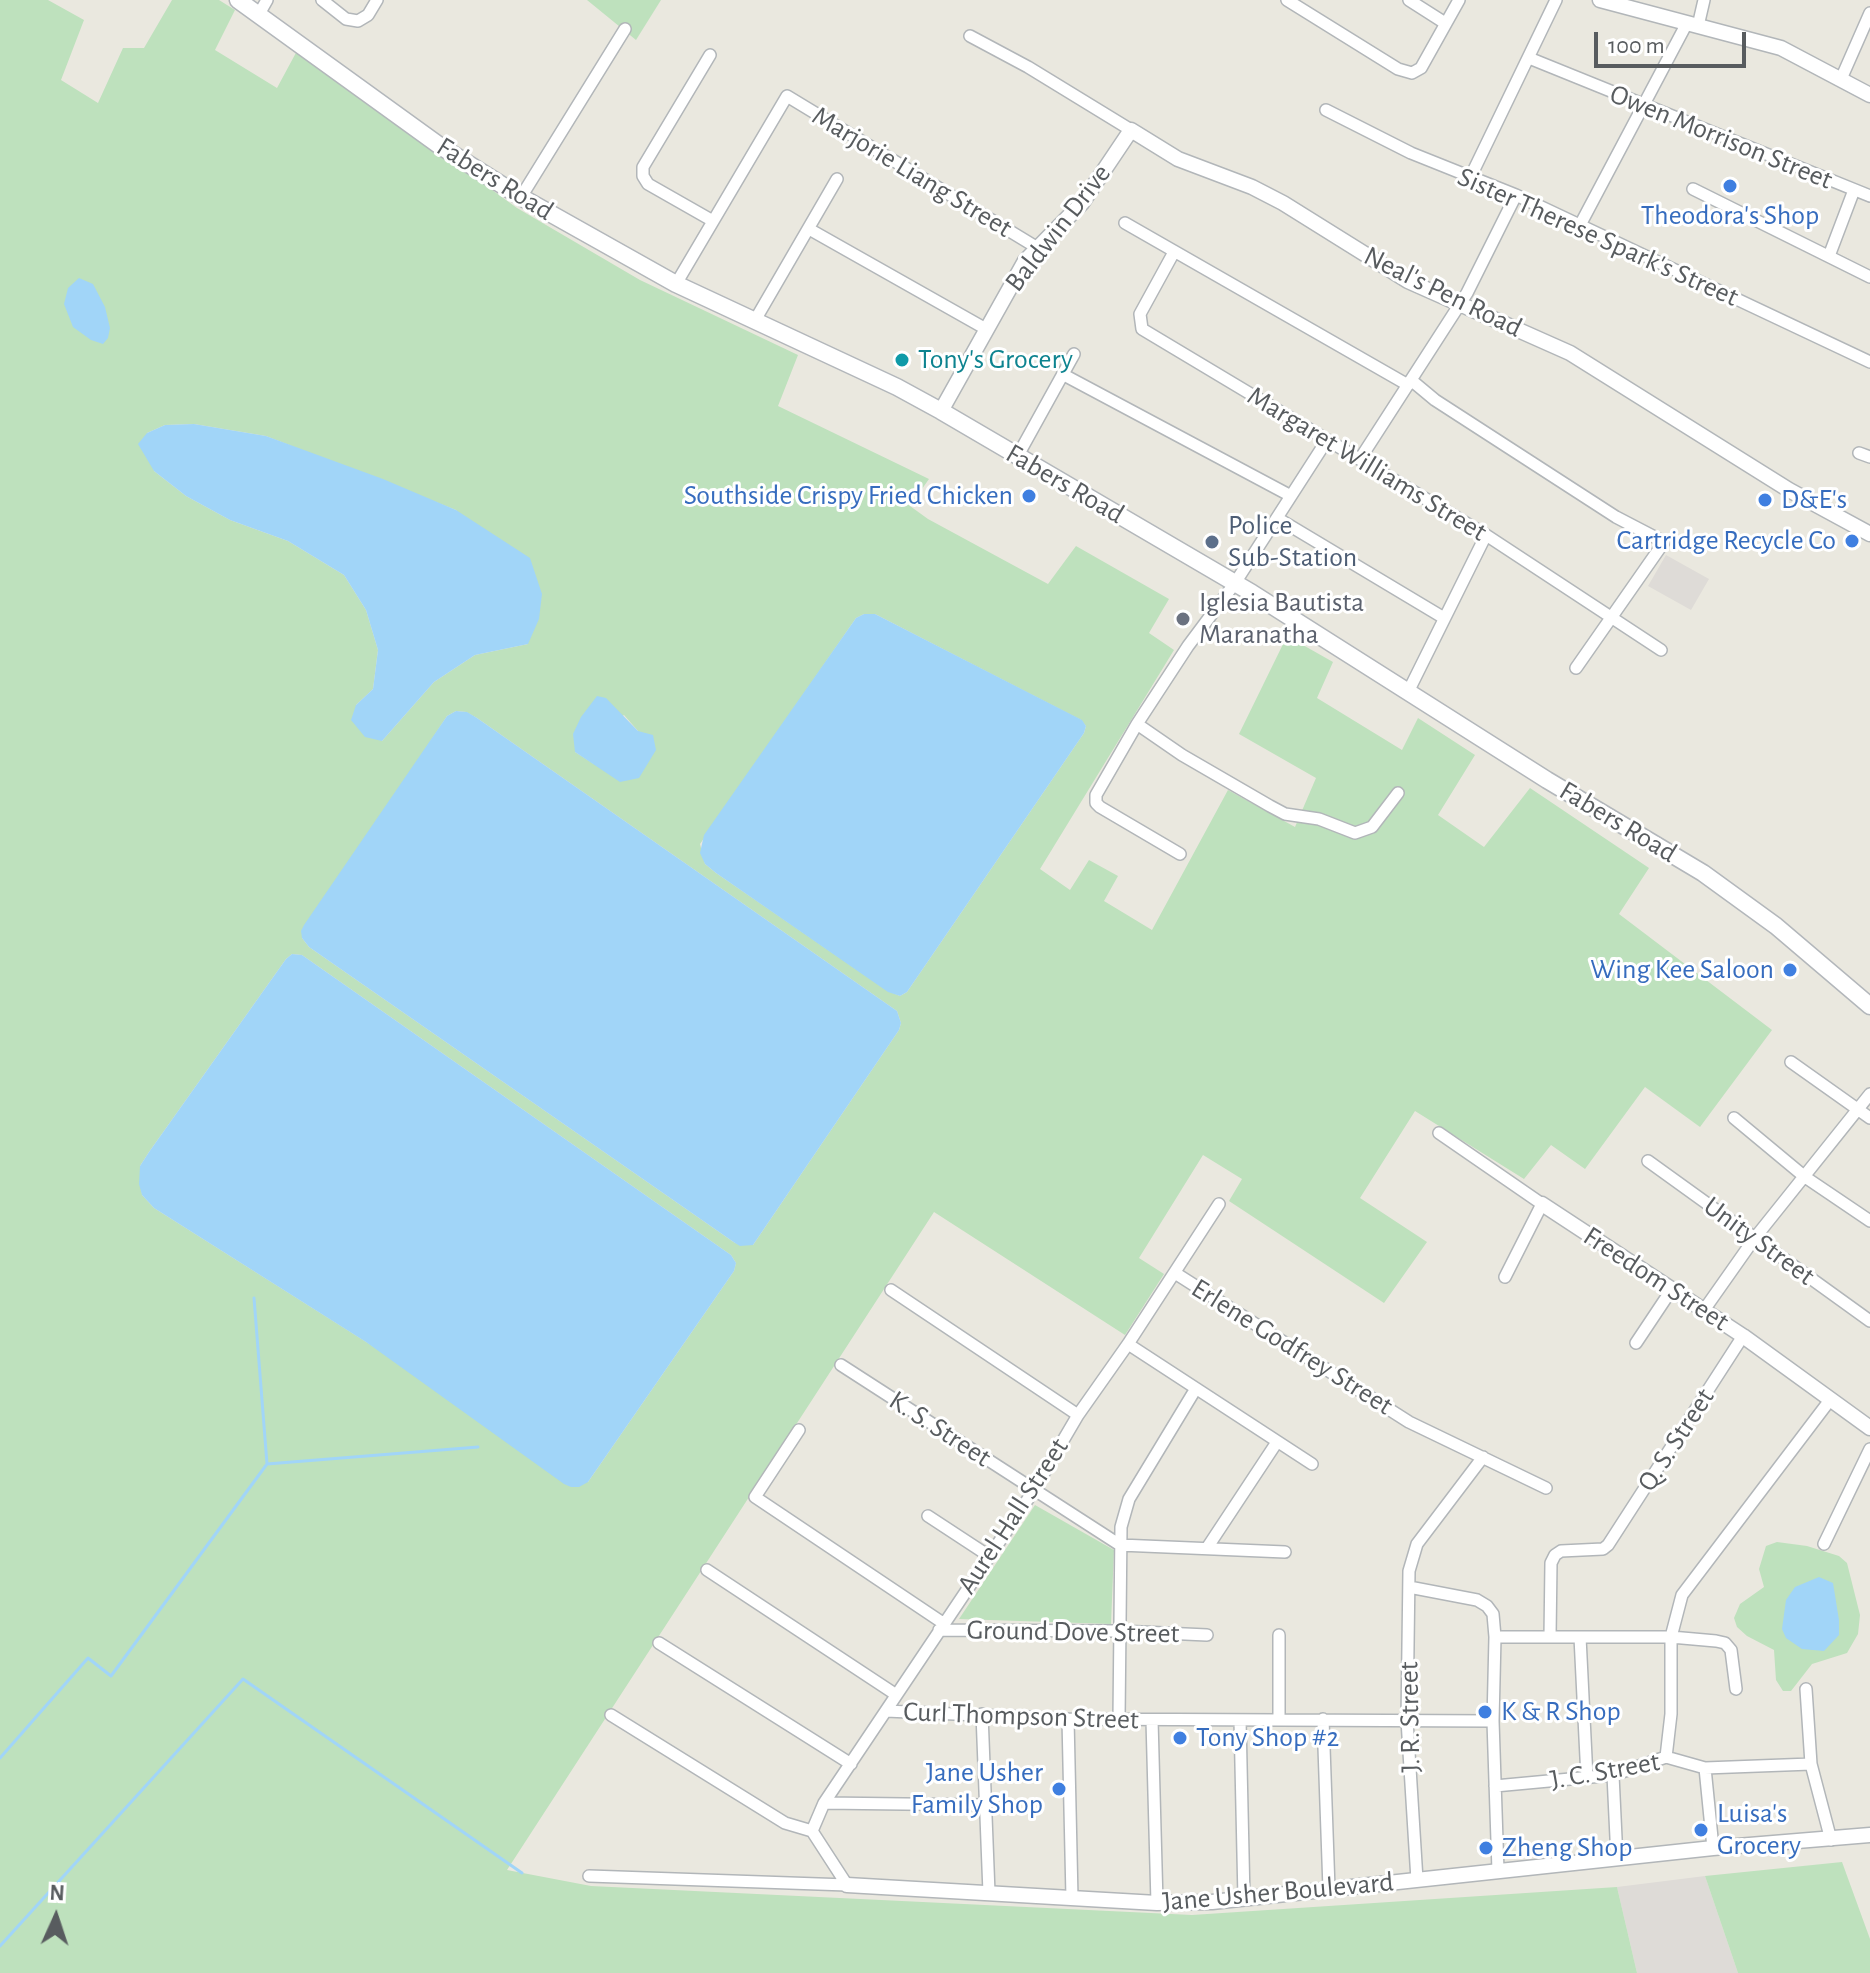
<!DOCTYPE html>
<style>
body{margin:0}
#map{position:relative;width:1870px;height:1973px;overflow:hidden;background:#eae8df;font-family:"Alegreya Sans",sans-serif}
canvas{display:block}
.north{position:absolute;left:16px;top:1877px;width:80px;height:80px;-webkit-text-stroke:6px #fff;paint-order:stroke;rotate:3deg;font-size:22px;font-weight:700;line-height:32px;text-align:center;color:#585c5f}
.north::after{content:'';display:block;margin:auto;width:28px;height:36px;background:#585c5f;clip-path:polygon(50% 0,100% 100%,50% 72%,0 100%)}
.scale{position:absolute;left:1594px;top:32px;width:152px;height:36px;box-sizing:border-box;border:4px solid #585c5f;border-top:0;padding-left:10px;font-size:24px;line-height:28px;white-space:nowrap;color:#585c5f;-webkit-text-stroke:6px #fff;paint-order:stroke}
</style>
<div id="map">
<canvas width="1870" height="1973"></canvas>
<div class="north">N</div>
<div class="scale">100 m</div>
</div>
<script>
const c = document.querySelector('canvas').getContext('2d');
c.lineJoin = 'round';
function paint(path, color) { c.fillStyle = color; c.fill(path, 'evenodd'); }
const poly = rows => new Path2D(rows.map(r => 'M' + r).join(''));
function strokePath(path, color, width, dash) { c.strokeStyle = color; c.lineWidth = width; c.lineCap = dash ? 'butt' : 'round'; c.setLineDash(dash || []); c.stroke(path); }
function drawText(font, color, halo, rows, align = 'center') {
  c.font = font + ' "Alegreya Sans",sans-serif'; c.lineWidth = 6; c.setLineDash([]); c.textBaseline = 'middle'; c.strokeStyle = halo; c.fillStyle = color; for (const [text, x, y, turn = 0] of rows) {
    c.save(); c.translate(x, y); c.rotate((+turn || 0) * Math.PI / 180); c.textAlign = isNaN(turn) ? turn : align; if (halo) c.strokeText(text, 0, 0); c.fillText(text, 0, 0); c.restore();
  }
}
paint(poly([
 [1666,555,1709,579,1691,610,1648,586],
 [1705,1876,1738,1973,1637,1973,1617,1887]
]), '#dedbd7');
paint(poly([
 [0,0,48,0,84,20,61,80,98,103,123,48,144,48,172,0,219,0,235,10,215,50,277,88,298,49,517,208,640,280,798,355,778,406,929,479,910,506,928,519,1048,584,1076,546,1169,599,1149,633,1174,650,1040,869,1070,890,1089,860,1118,876,1104,901,1152,930,1228,790,1295,827,1316,778,1239,734,1287,636,1333,662,1317,698,1402,750,1418,718,1475,755,1438,815,1484,847,1530,788,1649,868,1619,914,1772,1030,1700,1127,1645,1087,1585,1169,1551,1145,1524,1179,1415,1111,1360,1198,1427,1242,1384,1303,1229,1201,1242,1179,1203,1155,1139,1258,1164,1274,1125,1335,934,1212,507,1870,591,1886,1192,1915,1617,1887,1637,1973,0,1973],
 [194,424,266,436,456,510,528,644,475,655,434,682,382,741,356,705,373,689,378,650,366,610,344,575,288,541,230,520,186,496,154,471,147,433,165,425],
 [864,614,875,614,1081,720,1086,726,1084,733,907,992,900,996,888,991,716,873,705,864,700,844,856,618],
 [456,711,466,712,477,718,897,1011,901,1023,899,1030,753,1245,735,1243,309,947,302,938,447,716],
 [624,715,638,731,594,764,575,752],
 [292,954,302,955,731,1255,736,1263,734,1271,588,1482,154,1208,142,1195,140,1166,149,1152,286,959],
 [587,0,661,0,636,40],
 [1035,1505,1114,1550,1111,1624,959,1619],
 [1777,1542,1807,1546,1839,1556,1847,1563,1860,1615,1858,1634,1847,1653,1812,1664,1791,1691,1783,1691,1776,1680,1774,1650,1747,1636,1737,1627,1734,1618,1740,1604,1764,1587,1759,1569,1766,1546],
 [1842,1862,1870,1939,1870,1973,1738,1973,1705,1876]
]), '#bee1bd');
paint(poly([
 [79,278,93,284,105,307,110,328,108,338,103,344,91,340,73,327,64,304,68,288],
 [194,424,266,436,383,479,456,510,530,558,542,594,539,619,528,644,475,655,434,682,382,741,365,737,351,720,356,705,373,689,378,650,366,610,344,575,288,541,230,520,186,496,154,471,138,444,147,433,165,425],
 [864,614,875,614,1082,720,1086,726,1084,733,907,992,900,996,888,992,716,873,705,864,700,853,704,835,856,618],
 [597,696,606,698,638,731,653,735,656,750,639,778,620,782,575,752,573,734,581,717],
 [456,711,467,712,477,718,897,1011,901,1023,899,1030,753,1245,740,1246,735,1243,309,947,302,938,301,931,304,925,447,716],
 [292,954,302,955,731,1255,736,1263,734,1271,588,1482,579,1487,571,1487,564,1484,366,1342,154,1208,142,1195,139,1184,140,1166,149,1152,286,959],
 [1819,1577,1833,1583,1839,1620,1839,1635,1824,1651,1802,1649,1786,1638,1782,1629,1786,1600,1795,1587]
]), '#a1d5f8');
strokePath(poly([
 [267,1464,478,1447],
 [0,1758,88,1658,111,1676,267,1464,254,1298],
 [0,1946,243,1679,522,1873]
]), '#a1d5f8', 3);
const minor = poly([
 [322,0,346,19,358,21,368,15,377,0],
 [1287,0,1398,69,1412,73,1421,68,1459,0],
 [1409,0,1445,23],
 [259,14,267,0],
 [1698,26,1704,0],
 [970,36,1028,67,1131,130],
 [710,55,643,167,643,176,648,184,713,221],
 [1529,58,1870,196],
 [1841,79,1870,13],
 [1326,110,1411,153,1516,195,1870,362],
 [1470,178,1556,0],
 [1693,189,1870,277],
 [521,197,625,29],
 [1125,223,1408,385],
 [1579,227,1687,23],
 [809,229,986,329],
 [1174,252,1140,314,1142,329,1486,535,1661,650],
 [1829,256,1854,190],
 [676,284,787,96,1036,247],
 [754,322,837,179],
 [1064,375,1291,496],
 [1411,380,1435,400,1616,517,1664,542,1576,668],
 [1859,453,1870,457],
 [1017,457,1074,354],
 [1360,459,1467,293,1516,195],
 [1277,518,1444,618],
 [1408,692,1486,535],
 [1137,724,1182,755,1270,806,1285,814,1319,819,1355,833,1372,827,1398,793],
 [1180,854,1100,807,1096,803,1096,795,1137,724,1188,646,1235,583,1327,440],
 [1791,1062,1870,1118],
 [1734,1118,1805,1177,1870,1221],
 [1439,1133,1542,1204,1505,1277],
 [1648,1161,1870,1321],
 [1175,1273,1409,1422,1546,1488],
 [891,1290,1078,1415],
 [1704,1310,1754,1239,1870,1094],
 [1636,1343,1672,1289],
 [1128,1344,1312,1464],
 [841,1365,1120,1545,1285,1552],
 [799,1430,755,1497,943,1623],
 [928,1516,989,1556],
 [1824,1544,1870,1449],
 [1207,1548,1277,1442],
 [707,1570,895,1694],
 [1409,1587,1477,1600,1487,1606,1493,1614,1495,1637,1493,1721,1498,1871],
 [939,1630,1120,1631,1207,1635],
 [1495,1637,1671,1637,1716,1641,1725,1643,1731,1650,1736,1689],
 [1550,1637,1551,1563,1555,1555,1561,1551,1603,1549,1608,1545,1743,1336],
 [1580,1637,1587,1778],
 [659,1643,851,1764],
 [1806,1689,1811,1764,1831,1840],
 [886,1711,1068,1719,1493,1721],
 [982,1714,989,1893],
 [611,1715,785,1823,812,1831],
 [1068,1719,1072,1898],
 [1119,1719,1121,1527,1129,1499,1195,1390],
 [1279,1719,1279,1635],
 [1323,1719,1329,1889],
 [1152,1720,1157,1903],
 [1240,1720,1244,1899],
 [1666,1757,1671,1714,1671,1637,1682,1595,1830,1400],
 [1705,1768,1713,1848],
 [1613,1775,1617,1859],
 [1495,1786,1613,1775,1666,1757,1705,1768,1811,1764],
 [824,1803,984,1805],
 [812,1831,824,1803,1034,1490,1078,1415,1128,1344,1219,1204],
 [812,1831,847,1885],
 [589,1876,847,1885],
 [1417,1880,1407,1720,1409,1571,1417,1544,1483,1457]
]);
const tertiary = poly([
 [1600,0,1781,48,1870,95],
 [941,411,1025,261,1082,203,1131,130,1178,159,1252,187,1283,203,1408,281,1570,353,1789,490,1870,534],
 [1542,1204,1743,1336,1870,1428],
 [847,1885,1157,1903,1212,1902,1713,1848,1870,1835]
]);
const secondary = poly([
 [238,0,440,146,521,197,676,284,897,387,941,411,1252,593,1547,780,1703,873,1776,926,1870,1006]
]);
strokePath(minor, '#b2b6b9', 14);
strokePath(tertiary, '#b2b6b9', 17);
strokePath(secondary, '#b3b7bb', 19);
strokePath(minor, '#fff', 11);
strokePath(tertiary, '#fff', 14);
strokePath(secondary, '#fff', 16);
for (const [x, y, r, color] of [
 [1730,186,8,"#3f7fe0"],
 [902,360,8,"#0f9aa8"],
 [1029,496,8,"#3f7fe0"],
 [1765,500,8,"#3f7fe0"],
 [1852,541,8,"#3f7fe0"],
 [1212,542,8,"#5c6f8a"],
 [1183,619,8,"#6b7280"],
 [1790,970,8,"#3f7fe0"],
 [1485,1712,8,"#3f7fe0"],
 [1180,1738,8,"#3f7fe0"],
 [1059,1789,8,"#3f7fe0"],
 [1701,1830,8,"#3f7fe0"],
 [1486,1848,8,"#3f7fe0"]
]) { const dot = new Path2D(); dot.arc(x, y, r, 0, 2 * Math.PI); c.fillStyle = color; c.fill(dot); strokePath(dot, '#fff', 3); }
drawText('28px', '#585c5f', '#fff', [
 ["Owen Morrison Street",1721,137,22],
 ["Marjorie Liang Street",912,172,31],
 ["Fabers Road",495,179,32],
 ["Baldwin Drive",1058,228,-52],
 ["Sister Therese Spark's Street",1598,237,24],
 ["Neal's Pen Road",1443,292,26],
 ["Margaret Williams Street",1367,464,31],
 ["Fabers Road",1065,484,30],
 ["Fabers Road",1618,822,31],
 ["Unity Street",1759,1241,36],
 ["Freedom Street",1656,1279,33],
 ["Erlene Godfrey Street",1292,1347,32],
 ["K. S. Street",940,1429,33],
 ["Q. S. Street",1676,1440,-57],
 ["Aurel Hall Street",1013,1516,-57],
 ["Ground Dove Street",1073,1632,1],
 ["Curl Thompson Street",1021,1716,2],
 ["J. R. Street",1410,1717,-91],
 ["J. C. Street",1605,1771,-10],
 ["Jane Usher Boulevard",1278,1892,-5]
]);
drawText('28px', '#366cbe', '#fff', [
 ["Theodora's Shop",1730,216,"center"],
 ["Southside Crispy Fried Chicken",1013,496,"right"],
 ["D&E's",1781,500],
 ["Cartridge Recycle Co",1836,541,"right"],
 ["Wing Kee Saloon",1774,970,"right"],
 ["K & R Shop",1501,1712],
 ["Tony Shop #2",1196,1738],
 ["Jane Usher",1043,1773,"right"],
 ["Family Shop",1043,1805,"right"],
 ["Luisa's",1717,1814],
 ["Grocery",1717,1846],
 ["Zheng Shop",1502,1848]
], 'left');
drawText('28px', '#0d838f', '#fff', [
 ["Tony's Grocery",918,360]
], 'left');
drawText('28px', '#4e5e75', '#fff', [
 ["Police",1228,526],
 ["Sub-Station",1228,558]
], 'left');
drawText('28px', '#5b616d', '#fff', [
 ["Iglesia Bautista",1199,603],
 ["Maranatha",1199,635]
], 'left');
</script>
